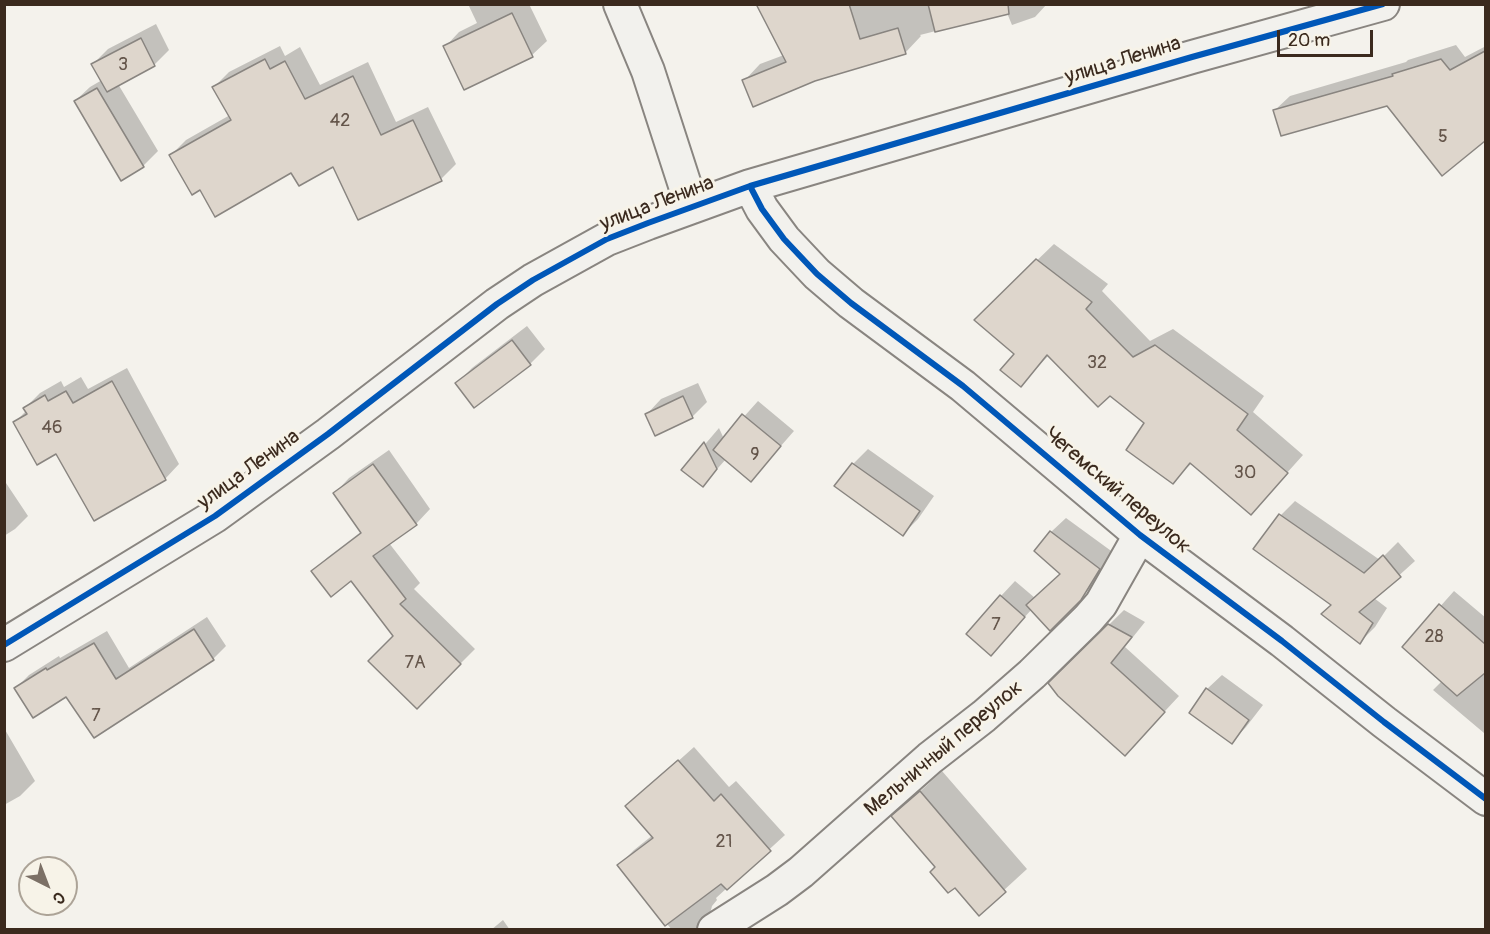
<!DOCTYPE html>
<meta charset="utf-8">
<style>
body{margin:0}
#map{position:relative;width:1490px;height:934px;overflow:hidden;background:#f4f2ec;font-family:Pangolin,sans-serif}
canvas{display:block}
.frame{position:absolute;inset:0;border:6px solid #3b2a1e;pointer-events:none}
.north{position:absolute;left:18px;top:856px;width:60px;height:60px;box-sizing:border-box;background:#f7f3e8;border:2px solid #aca397;border-radius:50%;rotate:138deg;font-size:16px;font-weight:700;line-height:24px;text-align:center;color:#3b2a1e}
.north::after{content:'';display:block;margin:auto;width:21px;height:27px;background:#7c7066;clip-path:polygon(50% 0,100% 100%,50% 72%,0 100%)}
.scale{position:absolute;left:1277px;top:30px;width:96px;height:27px;box-sizing:border-box;border:3px solid #3b2a1e;border-top:0;padding-left:8px;font-size:18px;line-height:21px;white-space:nowrap;color:#3b2a1e;-webkit-text-stroke:4px #f7f3e8;paint-order:stroke}
</style>
<div id="map">
<canvas width="1490" height="934"></canvas>
<div class="frame"></div>
<div class="north">С</div>
<div class="scale">20 m</div>
</div>
<script>
const c = document.querySelector('canvas').getContext('2d');
c.lineJoin = 'round';
function paint(path, color) { c.fillStyle = color; c.fill(path, 'evenodd'); }
const poly = rows => new Path2D(rows.map(r => 'M' + r).join(''));
function strokePath(path, color, width, dash) { c.strokeStyle = color; c.lineWidth = width; c.lineCap = dash ? 'butt' : 'round'; c.setLineDash(dash || []); c.stroke(path); }
function drawText(font, color, halo, rows, align = 'center') {
  c.font = font + ' Pangolin,sans-serif'; c.lineWidth = 6; c.setLineDash([]); c.textBaseline = 'middle'; c.strokeStyle = halo; c.fillStyle = color; for (const [text, x, y, turn = 0] of rows) {
    c.save(); c.translate(x, y); c.rotate((+turn || 0) * Math.PI / 180); c.textAlign = isNaN(turn) ? turn : align; if (halo) c.strokeText(text, 0, 0); c.fillText(text, 0, 0); c.restore();
  }
}
paint(poly([
 [468,4,529,4,547,41,532,55,445,47,459,32,477,23],
 [764,4,1047,4,1035,17,1012,25,1007,13,920,35,921,36,905,53,744,81,760,64,784,55],
 [156,24,169,50,154,65,118,84,158,151,143,166,75,101,90,87,102,80,93,64,108,49],
 [1456,45,1465,57,1486,46,1486,139,1442,174,1387,105,1275,110,1290,96,1406,62,1408,60],
 [280,46,285,56,300,47,320,85,368,62,396,122,428,107,456,164,441,179,334,165,201,188,171,155,186,140,230,115,214,87,229,72],
 [1054,244,1108,284,1102,291,1150,341,1173,329,1264,396,1253,412,1303,455,1251,513,1192,463,1172,482,1146,423,1110,394,1049,355,1021,385,1016,353,976,319],
 [527,326,545,349,530,364,474,406,457,383,472,368],
 [127,368,179,464,165,479,57,452,15,422,27,410,25,408,40,393,61,381,64,387,81,377,88,389],
 [698,383,707,402,692,417,647,414,661,399],
 [758,401,794,431,751,480,726,459,703,485,683,470,719,428,724,439],
 [868,449,934,496,918,519,903,534,853,464],
 [389,450,430,509,416,524,389,543,420,583,414,589,475,649,417,707,395,636,351,579,313,571,328,557,362,531,335,493,349,478],
 [4,480,28,516,15,529,4,536],
 [1295,501,1380,560,1398,542,1415,561,1374,598,1387,608,1375,627,1360,642,1333,605,1281,515],
 [1066,518,1114,553,1095,583,1050,629,1032,609,991,654,1001,596,1015,581,1035,598,1062,573,1051,532],
 [1454,591,1486,618,1486,732,1484,733,1433,690,1442,681,1404,647],
 [1124,610,1145,622,1125,647,1179,696,1139,739,1050,683],
 [207,617,226,646,213,659,94,736,66,695,16,688,29,675,59,656,60,658,107,631,129,668],
 [1222,675,1263,705,1246,727,1232,742,1207,689],
 [4,728,35,781,20,796,4,805],
 [694,747,729,787,736,781,785,835,716,898,717,900,712,906,710,914,718,930,672,930,619,865,634,850,653,835,628,806],
 [942,771,1027,869,979,913,894,816],
 [503,920,510,930,491,930]
]), '#0003');
const building = poly([
 [756,4,849,4,860,39,898,28,906,54,815,81,753,107,742,80,786,62,756,4],
 [928,4,1008,4,1009,14,935,32,928,4],
 [512,13,533,57,464,90,443,46,512,13],
 [141,38,155,66,107,92,91,64,141,38],
 [1485,51,1485,141,1442,176,1387,106,1281,136,1273,110,1393,76,1392,74,1441,59,1450,70,1485,51],
 [265,59,270,69,285,61,305,99,353,76,381,135,413,120,442,181,358,220,333,167,299,186,291,173,215,217,200,190,192,195,169,155,231,120,212,87,265,59],
 [97,88,144,167,121,181,74,101,97,88],
 [1036,259,1092,302,1086,309,1133,357,1155,345,1248,414,1237,430,1288,473,1251,515,1190,463,1173,484,1126,450,1144,423,1110,396,1098,407,1047,355,1021,387,1000,370,1014,354,974,320,1036,259],
 [512,340,531,365,474,408,455,383,512,340],
 [112,381,166,480,94,521,56,454,37,465,13,422,27,414,23,408,45,395,48,401,66,391,73,403,112,381],
 [683,396,693,418,655,436,645,414,683,396],
 [742,414,781,446,751,482,713,450,742,414],
 [704,442,717,469,703,487,681,470,704,442],
 [852,463,920,511,903,536,834,486,852,463],
 [373,464,417,525,373,556,406,599,400,604,461,664,417,709,368,661,393,636,351,581,331,597,311,571,361,533,333,493,373,464],
 [1279,514,1364,573,1383,555,1401,577,1359,612,1373,623,1360,644,1321,614,1331,605,1253,549,1279,514],
 [1050,531,1100,569,1081,600,1050,631,1026,605,1060,574,1034,551,1050,531],
 [1000,595,1025,617,991,656,966,634,1000,595],
 [1439,604,1485,644,1485,673,1457,696,1402,647,1439,604],
 [1108,624,1132,637,1111,663,1165,712,1125,756,1058,696,1048,683,1108,624],
 [194,629,214,660,94,738,66,697,33,718,14,688,46,668,47,670,94,643,116,679,194,629],
 [1206,688,1249,720,1232,744,1189,713,1206,688],
 [678,760,714,801,721,794,771,851,727,890,721,884,665,926,617,865,653,838,625,806,678,760],
 [920,791,1006,892,979,916,955,888,948,893,930,872,935,867,891,816,920,791]
]);
paint(building, '#ded6cc');
strokePath(building, '#898580', 1.5);
const minor = poly([
 [620,4,648,71,692,207],
 [750,186,762,209,784,239,817,274,851,303,963,386,1140,535,1282,641,1384,722,1486,799],
 [4,645,215,516,328,434,497,304,533,280,607,239,648,223,750,186,1192,57,1383,4],
 [714,930,777,890,801,872,930,758,984,716,1032,674,1088,619,1101,604,1140,535]
]);
strokePath(minor, '#898580', 36);
strokePath(minor, '#f2f1ed', 32);
strokePath(poly([
 [750,186,762,209,784,239,817,274,851,303,963,386,1140,535,1282,641,1384,722,1486,799],
 [4,645,215,516,328,434,497,304,533,280,607,239,648,223,750,186,1192,57,1383,4]
]), '#0057b8', 6);
drawText('18px', '#64554a', null, [
 ["3",123,65],
 ["42",340,121],
 ["5",1443,137],
 ["32",1097,363],
 ["46",52,428],
 ["9",755,455],
 ["30",1245,473],
 ["7",996,625],
 ["28",1434,637],
 ["7А",415,663],
 ["7",96,716],
 ["21",724,842]
]);
drawText('21px', '#3b2a1e', '#f7f3e8', [
 ["улица Ленина",1123,61,-17],
 ["улица Ленина",657,204,-21],
 ["улица Ленина",249,470,-36],
 ["Чегемский переулок",1117,491,40],
 ["Мельничный переулок",944,749,-40]
]);
</script>
